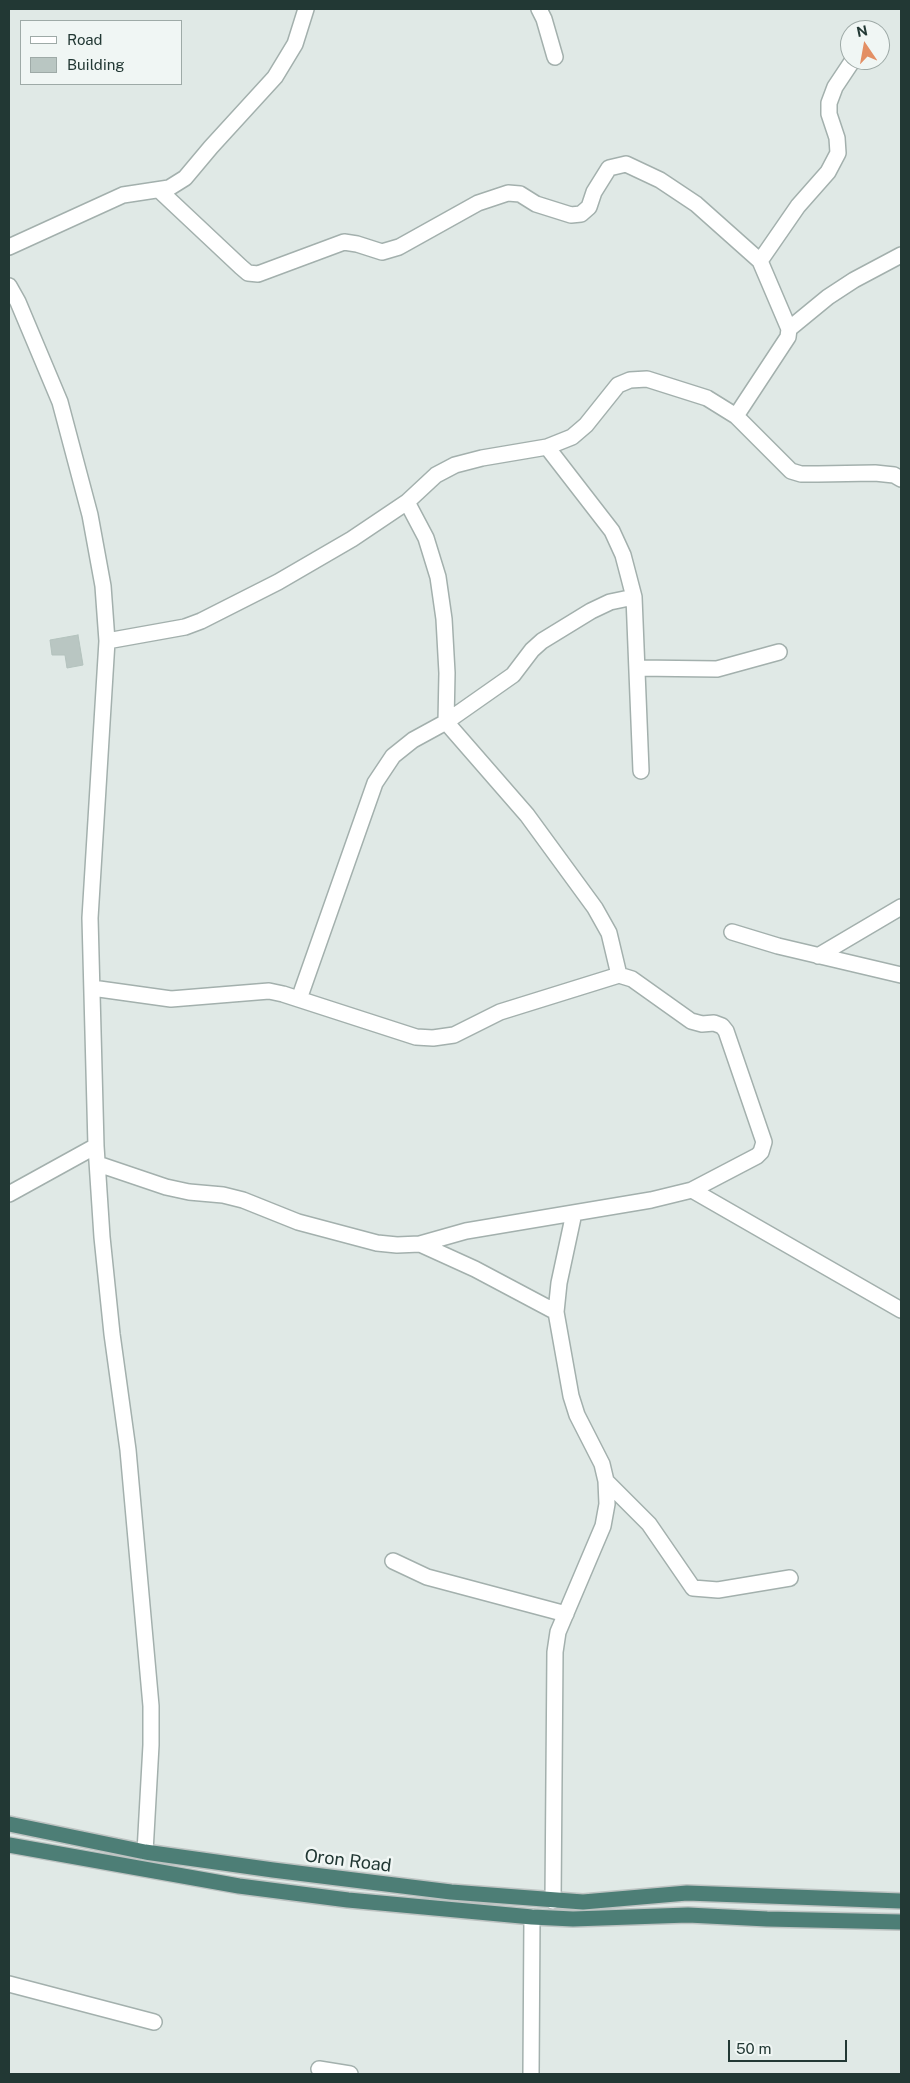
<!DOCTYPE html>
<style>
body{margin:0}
#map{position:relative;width:910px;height:2083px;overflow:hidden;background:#e0e9e6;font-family:"Public Sans",sans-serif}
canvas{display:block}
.frame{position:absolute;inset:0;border:10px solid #223834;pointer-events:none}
.legend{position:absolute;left:20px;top:20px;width:162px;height:65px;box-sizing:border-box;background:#f0f6f4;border:1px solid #9eaaa7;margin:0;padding:6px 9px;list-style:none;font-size:15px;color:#223834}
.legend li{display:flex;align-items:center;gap:10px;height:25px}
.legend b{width:25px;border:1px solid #9eaaa7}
.north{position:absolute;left:840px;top:20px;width:50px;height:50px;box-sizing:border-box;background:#f0f6f4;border:1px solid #9eaaa7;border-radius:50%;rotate:348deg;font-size:14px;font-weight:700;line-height:20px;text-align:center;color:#223834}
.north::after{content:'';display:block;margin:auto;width:18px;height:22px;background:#e38f64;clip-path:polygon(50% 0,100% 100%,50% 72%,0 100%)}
.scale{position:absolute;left:728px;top:2040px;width:119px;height:22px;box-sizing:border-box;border:2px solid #223834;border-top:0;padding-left:6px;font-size:15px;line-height:18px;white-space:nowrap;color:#223834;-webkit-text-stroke:4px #f0f6f4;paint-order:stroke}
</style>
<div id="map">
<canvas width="910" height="2083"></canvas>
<div class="frame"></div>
<ul class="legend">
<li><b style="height:6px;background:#fff"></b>Road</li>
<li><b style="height:14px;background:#b9c6c2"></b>Building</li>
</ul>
<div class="north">N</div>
<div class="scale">50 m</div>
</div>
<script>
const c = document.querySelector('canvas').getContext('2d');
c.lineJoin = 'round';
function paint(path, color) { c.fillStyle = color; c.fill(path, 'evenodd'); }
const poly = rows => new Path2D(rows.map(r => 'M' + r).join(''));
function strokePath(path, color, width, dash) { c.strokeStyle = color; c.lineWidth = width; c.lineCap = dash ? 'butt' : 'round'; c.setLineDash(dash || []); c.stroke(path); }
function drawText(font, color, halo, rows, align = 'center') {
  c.font = font + ' "Public Sans",sans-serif'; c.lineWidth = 5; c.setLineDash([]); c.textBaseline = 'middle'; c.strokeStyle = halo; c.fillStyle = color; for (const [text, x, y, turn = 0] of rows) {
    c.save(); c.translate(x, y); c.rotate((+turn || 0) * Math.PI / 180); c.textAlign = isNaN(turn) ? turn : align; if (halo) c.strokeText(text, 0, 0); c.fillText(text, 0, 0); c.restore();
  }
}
const building = poly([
 [78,635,83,665,67,668,65,655,52,655,50,640,78,635]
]);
paint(building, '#b9c6c2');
strokePath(building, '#b3c2bd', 1);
const minor = poly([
 [539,9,544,19,555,57],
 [159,190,241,267,248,273,258,274,344,242,357,244,382,252,399,247,478,203,508,193,520,194,536,204,571,215,581,214,589,207,594,192,609,168,626,164,660,180,696,204,760,261],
 [9,247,123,195,169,188,185,178,211,147,275,77,295,44,306,9],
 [9,286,18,302,60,402,90,515,103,586,107,641,90,918,96,1146,102,1237,112,1334,128,1450,151,1706,151,1745,145,1852],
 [789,329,828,297,854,280,901,255],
 [736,416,788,337,789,329,760,261,798,206,828,172,838,153,837,138,829,114,829,103,835,87,853,60],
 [547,447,612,531,623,555,628,574,634,597,641,771],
 [407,502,426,538,438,577,444,619,447,673,446,722,527,815,595,908,609,933,619,975],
 [107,641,185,627,201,621,278,582,352,539,407,502,436,475,455,465,482,458,547,447,572,437,586,425,618,385,630,380,647,379,707,398,736,416,791,471,801,474,818,474,875,473,894,475,901,479],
 [637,668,717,669,779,652],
 [732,932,778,946,901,975],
 [818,956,901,907],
 [92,988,171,999,269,991,283,994,416,1037,433,1038,454,1035,500,1012,619,975,632,979,691,1021,702,1024,714,1023,722,1026,726,1031,764,1142,761,1152,757,1156,692,1190,651,1200,466,1231,420,1244,397,1245,377,1243,298,1222,243,1200,223,1195,189,1192,166,1187,98,1164],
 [299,999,375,783,393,756,413,740,446,722,513,675,532,650,542,641,591,611,610,602,634,597],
 [692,1190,901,1310],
 [9,1194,96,1146],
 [420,1244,475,1269,556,1312],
 [606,1481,649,1524,693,1588,718,1590,790,1578],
 [393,1561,427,1577,566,1614],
 [553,1901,555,1652,558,1632,603,1526,607,1504,606,1481,602,1464,577,1415,571,1396,556,1312,559,1283,574,1213],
 [9,1984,154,2022],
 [319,2069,350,2074],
 [531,2074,532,1917]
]);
const trunk = poly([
 [9,1824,145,1852,273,1870,451,1892,583,1902,687,1893,901,1901],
 [9,1845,239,1886,348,1900,532,1917,573,1919,688,1915,767,1919,901,1922]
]);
strokePath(minor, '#a3b0ad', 18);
strokePath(trunk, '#bdc3c2', 18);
strokePath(minor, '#fff', 15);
strokePath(trunk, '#4d7e76', 15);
drawText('18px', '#223834', '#f0f6f4', [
 ["Oron Road",348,1861,7]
]);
</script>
